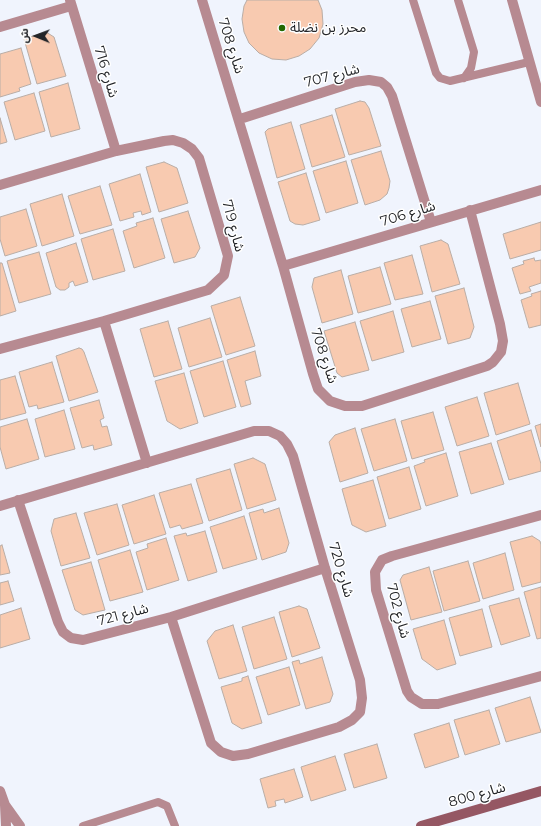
<!DOCTYPE html>
<meta charset="utf-8">
<style>
body{margin:0}
#map{position:relative;width:541px;height:826px;overflow:hidden;background:#f0f4fd;font-family:Montserrat,"Noto Sans Arabic",sans-serif}
canvas{display:block}
.north{position:absolute;left:16px;top:16px;width:40px;height:40px;-webkit-text-stroke:3px #fff;paint-order:stroke;rotate:271deg;font-size:11px;font-weight:700;line-height:16px;text-align:center;color:#232529}
.north::after{content:'';display:block;margin:auto;width:14px;height:18px;background:#232529;clip-path:polygon(50% 0,100% 100%,50% 72%,0 100%)}
</style>
<div id="map">
<canvas width="541" height="826"></canvas>
<div class="north">ش</div>
</div>
<script>
const c = document.querySelector('canvas').getContext('2d');
c.lineJoin = 'round';
function paint(path, color) { c.fillStyle = color; c.fill(path, 'evenodd'); }
const poly = rows => new Path2D(rows.map(r => 'M' + r).join(''));
function strokePath(path, color, width, dash) { c.strokeStyle = color; c.lineWidth = width; c.lineCap = dash ? 'butt' : 'round'; c.setLineDash(dash || []); c.stroke(path); }
function drawText(font, color, halo, rows, align = 'center') {
  c.font = font + ' Montserrat,"Noto Sans Arabic",sans-serif'; c.lineWidth = 3; c.setLineDash([]); c.textBaseline = 'middle'; c.strokeStyle = halo; c.fillStyle = color; for (const [text, x, y, turn = 0] of rows) {
    c.save(); c.translate(x, y); c.rotate((+turn || 0) * Math.PI / 180); c.textAlign = isNaN(turn) ? turn : align; if (halo) c.strokeText(text, 0, 0); c.fillText(text, 0, 0); c.restore();
  }
}
const building = poly([
 [247,0,318,0,322,10,323,24,319,38,310,49,299,56,286,60,272,59,259,53,249,43,244,32,242,19,244,6,247,0],
 [46,32,54,37,66,76,37,84,24,39,46,32],
 [21,48,31,84,19,88,20,91,0,97,0,54,21,48],
 [68,83,80,129,51,137,39,92,68,83],
 [34,93,45,131,15,140,4,102,34,93],
 [360,101,365,102,369,108,381,146,349,155,335,109,360,101],
 [332,115,345,157,312,167,300,125,332,115],
 [0,118,7,142,0,144,0,118],
 [291,122,305,169,277,178,265,132,268,129,291,122],
 [381,151,390,181,389,188,387,194,380,200,365,205,351,160,381,151],
 [346,161,358,203,326,213,313,171,346,161],
 [164,162,177,168,188,203,159,212,146,167,164,162],
 [306,173,320,220,303,225,295,224,290,221,278,182,306,173],
 [140,174,151,212,142,215,141,211,133,213,134,217,120,221,109,184,140,174],
 [100,186,112,225,80,234,68,196,100,186],
 [62,194,74,236,42,246,30,204,62,194],
 [26,209,37,246,5,256,0,239,0,217,26,209],
 [188,211,200,248,195,257,174,263,161,219,188,211],
 [153,218,165,258,134,268,123,231,137,226,136,223,153,218],
 [541,222,541,250,510,259,503,234,541,222],
 [113,229,125,271,93,280,81,239,113,229],
 [441,240,448,244,460,284,432,292,420,246,441,240],
 [76,243,88,282,75,286,73,281,69,283,69,287,65,290,60,290,56,287,46,253,76,243],
 [39,252,51,294,19,303,7,261,39,252],
 [412,255,423,294,395,300,384,263,412,255],
 [534,258,535,261,541,260,541,283,529,287,531,291,520,294,512,268,524,264,523,261,534,258],
 [0,263,2,263,16,311,0,316,0,263],
 [380,267,391,304,358,313,348,276,380,267],
 [341,270,353,314,322,323,312,287,314,278,341,270],
 [464,288,474,327,470,338,448,344,435,296,464,288],
 [541,291,541,325,529,328,521,300,532,296,531,294,541,291],
 [240,297,255,346,226,355,211,306,240,297],
 [430,301,441,339,412,347,401,309,430,301],
 [393,311,404,352,372,361,360,321,393,311],
 [210,318,222,357,189,367,178,328,210,318],
 [168,321,182,369,154,377,140,329,168,321],
 [355,322,369,370,342,377,337,373,324,331,355,322],
 [79,348,82,349,84,352,98,392,69,401,56,356,79,348],
 [255,351,261,376,245,381,251,404,241,407,227,360,255,351],
 [223,361,236,407,204,417,190,371,223,361],
 [52,362,64,402,38,409,37,405,29,407,19,372,52,362],
 [184,373,198,423,180,429,167,421,155,381,184,373],
 [15,376,26,413,0,420,0,380,15,376],
 [518,383,530,424,496,435,484,393,518,383],
 [477,397,489,436,457,446,445,407,477,397],
 [99,400,104,418,100,420,102,427,107,426,112,445,94,450,93,445,82,448,70,408,99,400],
 [64,410,75,449,45,457,35,419,64,410],
 [433,412,444,450,412,459,401,421,433,412],
 [27,419,39,459,6,469,0,447,0,427,27,419],
 [395,419,407,461,374,471,361,429,395,419],
 [541,424,541,447,535,426,541,424],
 [355,428,368,473,340,482,329,442,335,435,355,428],
 [531,430,541,464,541,471,509,480,497,441,531,430],
 [491,443,504,484,471,494,459,452,491,443],
 [446,453,458,496,426,506,414,466,425,462,424,460,446,453],
 [253,458,265,464,276,500,247,509,234,464,253,458],
 [409,467,421,509,389,519,377,477,409,467],
 [230,469,242,510,209,521,196,479,230,469],
 [373,480,386,526,366,532,352,525,342,489,373,480],
 [191,484,203,523,182,529,180,525,170,528,159,493,191,484],
 [154,495,166,534,134,544,122,505,154,495],
 [117,504,129,545,97,555,84,513,117,504],
 [279,508,289,543,286,552,262,560,249,513,263,509,264,513,279,508],
 [76,513,90,558,61,566,51,531,54,519,76,513],
 [244,516,257,559,223,569,210,527,244,516],
 [205,531,217,572,188,581,174,536,186,533,187,536,205,531],
 [532,536,540,541,541,545,541,582,522,587,510,542,532,536],
 [166,538,179,580,147,590,136,552,148,548,147,544,166,538],
 [2,545,10,573,0,575,0,546,2,545],
 [130,550,143,592,110,601,98,560,130,550],
 [505,553,514,590,483,599,473,563,505,553],
 [468,561,480,601,444,611,433,571,468,561],
 [91,562,105,610,83,615,75,610,62,570,91,562],
 [429,567,442,612,411,620,400,580,403,575,429,567],
 [8,581,14,601,0,605,0,583,8,581],
 [541,587,541,638,537,639,524,592,541,587],
 [519,598,530,636,501,645,489,606,519,598],
 [299,606,307,609,320,648,292,657,279,612,299,606],
 [21,608,30,639,0,648,0,615,21,608],
 [482,609,492,647,460,656,449,618,482,609],
 [274,617,287,659,254,669,242,627,274,617],
 [444,620,456,664,437,670,422,659,413,629,444,620],
 [233,625,247,671,219,679,207,641,215,631,233,625],
 [322,657,333,694,330,702,306,709,292,662,299,660,300,664,322,657],
 [289,667,300,705,268,715,256,677,289,667],
 [248,676,262,723,242,729,232,723,221,687,242,681,242,678,248,676],
 [530,697,541,732,506,742,495,708,530,697],
 [489,710,500,744,465,755,454,720,489,710],
 [449,723,459,757,425,768,414,734,449,723],
 [377,744,387,778,354,788,344,754,377,744],
 [335,756,346,790,311,801,301,767,335,756],
 [294,769,303,797,285,803,284,799,275,801,276,806,268,808,260,779,294,769]
]);
paint(building, '#f8cab0');
strokePath(building, '#b9ada6', 1);
strokePath(poly([
 [413,0,436,73,440,78,450,81,529,62],
 [458,0,474,52,471,68,464,78],
 [83,826,158,802,167,806,175,826]
]), '#b78a91', 8);
strokePath(poly([
 [70,0,116,151],
 [202,0,283,266,313,374,318,389,330,401,345,406,362,406,487,366,493,362,501,352,503,341,500,324,470,210],
 [512,0,541,102],
 [0,27,71,6],
 [240,119,355,82,369,80,381,82,387,87,392,96,431,222],
 [0,185,116,151,164,141,173,140,183,143,192,149,199,158,228,256,224,275,208,290,104,321,0,349],
 [283,266,541,190],
 [104,321,147,463],
 [18,500,58,622,63,632,71,638,83,640,171,617,325,568],
 [0,506,254,431,269,431,280,436,287,444,293,456,325,568,360,680,362,698,360,712,352,720,339,727,248,754,233,756,221,752,211,743,171,617],
 [541,515,392,556,382,560,375,572,376,590,407,691,411,697,422,704,438,704,541,676],
 [0,791,5,805,6,826],
 [5,805,20,826]
]), '#b78a91', 10);
strokePath(poly([
 [421,826,541,791]
]), '#955763', 10);
for (const [x, y, r, color] of [
 [282,28,4,"#216800"]
]) { const dot = new Path2D(); dot.arc(x, y, r, 0, 2 * Math.PI); c.fillStyle = color; c.fill(dot); strokePath(dot, '#fff', 1.5); }
drawText('14px', '#232529', '#fff', [
 ["محرز بن نضلة",290,28]
], 'left');
drawText('14px', '#232529', '#fff', [
 ["شارع 708",231,46,72],
 ["شارع 716",106,72,73],
 ["شارع 707",332,76,-15],
 ["شارع 706",408,214,-17],
 ["شارع 719",233,226,75],
 ["شارع 708",324,356,71],
 ["شارع 720",341,570,73],
 ["شارع 702",398,611,75],
 ["شارع 721",123,615,-15],
 ["شارع 800",477,795,-16]
]);
</script>
